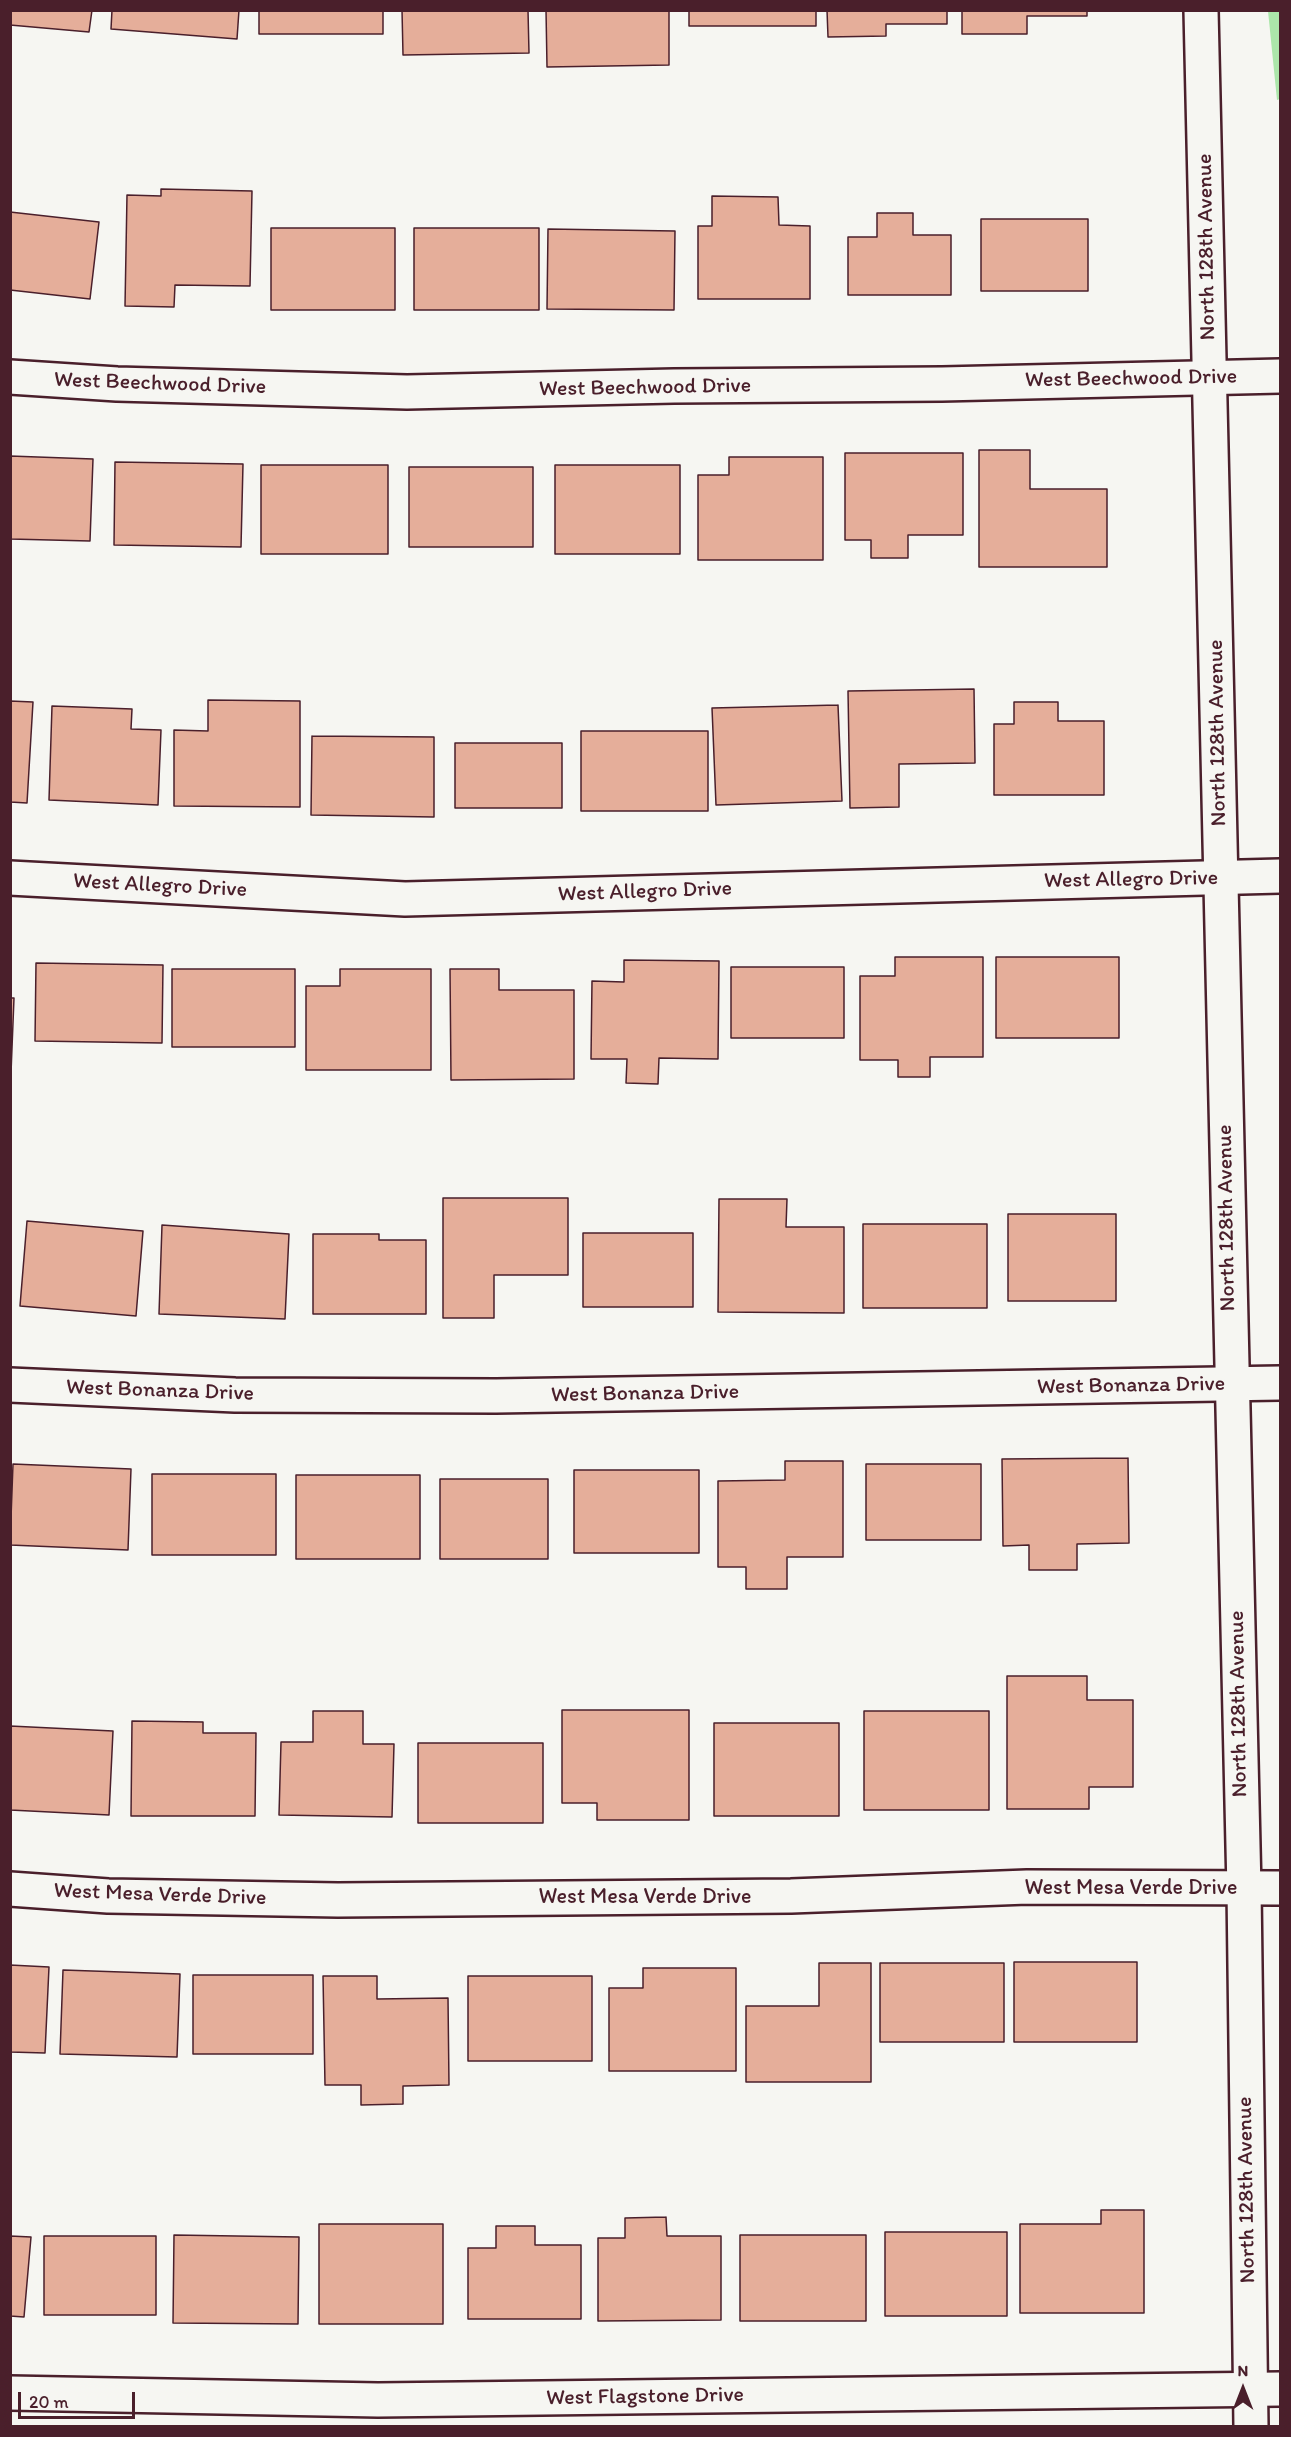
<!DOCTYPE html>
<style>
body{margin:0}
#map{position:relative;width:1291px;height:2437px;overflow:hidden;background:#f6f6f2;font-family:Itim,sans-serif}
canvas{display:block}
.frame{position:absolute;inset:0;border:12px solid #4a1f2b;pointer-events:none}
.north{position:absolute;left:1213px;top:2359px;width:60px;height:60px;-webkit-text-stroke:4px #f6f6f2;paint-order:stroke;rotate:0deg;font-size:16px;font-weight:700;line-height:24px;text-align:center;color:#4a1f2b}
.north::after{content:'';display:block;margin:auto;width:21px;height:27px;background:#4a1f2b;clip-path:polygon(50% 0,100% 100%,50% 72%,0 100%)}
.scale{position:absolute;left:18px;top:2392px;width:117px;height:27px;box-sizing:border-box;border:3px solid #4a1f2b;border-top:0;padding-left:8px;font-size:18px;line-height:21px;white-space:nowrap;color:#4a1f2b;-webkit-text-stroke:4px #f6f6f2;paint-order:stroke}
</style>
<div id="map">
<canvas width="1291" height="2437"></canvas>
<div class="frame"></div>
<div class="north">N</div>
<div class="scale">20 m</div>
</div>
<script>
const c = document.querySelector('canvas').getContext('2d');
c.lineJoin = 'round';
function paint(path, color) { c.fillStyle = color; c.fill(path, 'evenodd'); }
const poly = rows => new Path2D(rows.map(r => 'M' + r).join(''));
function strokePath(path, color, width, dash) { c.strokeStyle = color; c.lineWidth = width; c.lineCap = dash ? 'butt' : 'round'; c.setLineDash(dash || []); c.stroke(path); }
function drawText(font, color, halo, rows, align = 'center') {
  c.font = font + ' Itim,sans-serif'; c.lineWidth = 4.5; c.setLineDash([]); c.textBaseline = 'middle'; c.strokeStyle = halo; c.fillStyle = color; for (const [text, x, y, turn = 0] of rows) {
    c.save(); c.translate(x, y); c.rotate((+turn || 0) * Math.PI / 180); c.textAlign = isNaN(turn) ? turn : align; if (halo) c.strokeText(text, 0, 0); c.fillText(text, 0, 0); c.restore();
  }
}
paint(poly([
 [1268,11,1280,11,1280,99,1277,100]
]), '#ace6aa');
const building = poly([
 [10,10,92,10,89,32,10,25,10,10],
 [112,10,239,10,237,39,111,29,112,10],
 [259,10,383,10,383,34,259,34,259,10],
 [402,10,528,10,529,53,403,55,402,10],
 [546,10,669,10,669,65,547,67,546,10],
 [689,10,816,10,816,26,689,26,689,10],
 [827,10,947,10,947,24,886,24,886,36,828,37,827,10],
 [962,10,1087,10,1087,16,1027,16,1027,34,962,34,962,10],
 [161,189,252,191,250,286,175,285,174,307,125,306,127,195,161,196,161,189],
 [712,196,778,197,779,225,810,226,810,299,698,299,698,226,712,226,712,196],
 [10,212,99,222,90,299,10,290,10,212],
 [877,213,913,213,913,235,951,235,951,295,848,295,848,237,877,237,877,213],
 [981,219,1088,219,1088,291,981,291,981,219],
 [271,228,395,228,395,310,271,310,271,228],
 [414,228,539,228,539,310,414,310,414,228],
 [548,229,675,231,674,310,547,309,548,229],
 [979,450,1030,450,1030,489,1107,489,1107,567,979,567,979,450],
 [845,453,963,453,963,535,908,535,908,558,871,558,871,540,845,540,845,453],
 [10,456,93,459,90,541,10,539,10,456],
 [729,457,823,457,823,560,698,560,698,475,729,475,729,457],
 [115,462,243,464,241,547,114,545,115,462],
 [261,465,388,465,388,554,261,554,261,465],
 [555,465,680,465,680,554,555,554,555,465],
 [409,467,533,467,533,547,409,547,409,467],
 [974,689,975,763,899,764,899,807,850,808,848,691,974,689],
 [208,700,300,701,300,807,174,806,174,730,208,731,208,700],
 [10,701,33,702,27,803,10,802,10,701],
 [1014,702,1058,702,1058,721,1104,721,1104,795,994,795,994,724,1014,724,1014,702],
 [838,705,842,801,716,805,712,708,838,705],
 [52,706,132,709,131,729,161,730,158,805,49,800,52,706],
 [581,731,708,731,708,811,581,811,581,731],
 [312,736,434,737,434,817,311,815,312,736],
 [455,743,562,743,562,808,455,808,455,743],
 [895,957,983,957,983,1057,930,1057,930,1077,898,1077,898,1060,860,1060,860,976,895,976,895,957],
 [996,957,1119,957,1119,1038,996,1038,996,957],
 [624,960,719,961,718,1059,659,1058,658,1084,626,1083,627,1059,591,1059,592,981,624,982,624,960],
 [36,963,163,965,162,1043,35,1041,36,963],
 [731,967,844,967,844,1038,731,1038,731,967],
 [172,969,295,969,295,1047,172,1047,172,969],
 [340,969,431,969,431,1070,306,1070,306,986,340,986,340,969],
 [450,969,499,969,499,990,574,990,574,1079,451,1080,450,969],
 [10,998,14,998,11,1073,10,1073,10,998],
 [443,1198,568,1198,568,1275,494,1275,494,1318,443,1318,443,1198],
 [719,1199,787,1199,786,1227,844,1227,844,1313,718,1312,719,1199],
 [1008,1214,1116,1214,1116,1301,1008,1301,1008,1214],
 [27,1221,143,1231,136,1316,20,1306,27,1221],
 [863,1224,987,1224,987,1308,863,1308,863,1224],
 [162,1225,289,1234,285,1319,159,1314,162,1225],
 [583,1233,693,1233,693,1307,583,1307,583,1233],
 [313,1234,379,1234,379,1240,426,1240,426,1314,313,1314,313,1234],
 [1128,1458,1129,1543,1077,1544,1077,1570,1029,1570,1029,1545,1003,1546,1002,1459,1128,1458],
 [785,1461,843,1461,843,1557,787,1557,787,1589,746,1589,746,1567,718,1567,718,1481,785,1480,785,1461],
 [13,1464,131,1469,128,1550,10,1545,13,1464],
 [866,1464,981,1464,981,1540,866,1540,866,1464],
 [574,1470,699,1470,699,1553,574,1553,574,1470],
 [152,1474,276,1474,276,1555,152,1555,152,1474],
 [296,1475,420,1475,420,1559,296,1559,296,1475],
 [440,1479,548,1479,548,1559,440,1559,440,1479],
 [1007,1676,1087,1676,1087,1700,1133,1700,1133,1787,1089,1787,1089,1809,1007,1809,1007,1676],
 [562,1710,689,1710,689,1820,597,1820,597,1803,562,1803,562,1710],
 [313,1711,363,1711,363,1744,394,1744,392,1817,279,1815,281,1742,313,1742,313,1711],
 [864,1711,989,1711,989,1810,864,1810,864,1711],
 [132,1721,203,1722,203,1733,256,1733,255,1816,131,1816,132,1721],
 [714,1723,839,1723,839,1816,714,1816,714,1723],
 [10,1726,113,1731,109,1815,10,1810,10,1726],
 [418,1743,543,1743,543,1823,418,1823,418,1743],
 [1014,1962,1137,1962,1137,2042,1014,2042,1014,1962],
 [819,1963,871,1963,871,2082,746,2082,746,2006,819,2006,819,1963],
 [880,1963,1004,1963,1004,2042,880,2042,880,1963],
 [10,1965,49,1967,45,2053,10,2052,10,1965],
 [643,1968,736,1968,736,2071,609,2071,609,1988,643,1988,643,1968],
 [63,1970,180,1974,177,2057,60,2054,63,1970],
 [193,1975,313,1975,313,2054,193,2054,193,1975],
 [323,1976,377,1976,377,1999,448,1998,449,2085,403,2086,403,2104,361,2105,361,2085,325,2085,323,1976],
 [468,1976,592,1976,592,2061,468,2061,468,1976],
 [1101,2210,1144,2210,1144,2313,1020,2313,1020,2224,1101,2224,1101,2210],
 [666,2217,667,2236,721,2236,721,2320,598,2321,598,2238,625,2238,625,2218,666,2217],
 [319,2224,443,2224,443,2324,319,2324,319,2224],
 [496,2226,535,2226,535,2245,581,2245,581,2319,468,2319,468,2248,496,2248,496,2226],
 [885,2232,1007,2232,1007,2316,885,2316,885,2232],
 [174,2235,299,2237,298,2324,173,2323,174,2235],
 [740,2235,866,2235,866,2321,740,2321,740,2235],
 [10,2236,31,2237,24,2317,10,2316,10,2236],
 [44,2236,156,2236,156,2315,44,2315,44,2236]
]);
paint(building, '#e5ae9a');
strokePath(building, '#4a1f2b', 1.5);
const minor = poly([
 [10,377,117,384,407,392,674,386,942,384,1280,376],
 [10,878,405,899,1280,876],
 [10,1385,235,1395,496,1396,1280,1383],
 [10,1889,108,1896,338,1900,791,1896,1027,1887,1280,1888],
 [10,2393,378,2400,1280,2389]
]);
const tertiary = poly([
 [1201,10,1244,1889,1251,2426]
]);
strokePath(minor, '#4a1f2b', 38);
strokePath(tertiary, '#4a1f2b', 38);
strokePath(minor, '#f6f6f2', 33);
strokePath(tertiary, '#f6f6f2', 33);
drawText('22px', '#4a1f2b', '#f6f6f2', [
 ["North 128th Avenue",1207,247,-91],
 ["West Beechwood Drive",1131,379,-1],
 ["West Beechwood Drive",160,384,2],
 ["West Beechwood Drive",645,388,-1],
 ["North 128th Avenue",1218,733,-91],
 ["West Allegro Drive",1131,880,-1],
 ["West Allegro Drive",160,886,3],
 ["West Allegro Drive",645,892,-2],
 ["North 128th Avenue",1227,1218,-91],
 ["West Bonanza Drive",1131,1386,-1],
 ["West Bonanza Drive",160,1391,2],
 ["West Bonanza Drive",645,1394,-1],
 ["North 128th Avenue",1239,1704,-91],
 ["West Mesa Verde Drive",1131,1888],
 ["West Mesa Verde Drive",160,1895,2],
 ["West Mesa Verde Drive",645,1897],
 ["North 128th Avenue",1247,2190,-91],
 ["West Flagstone Drive",645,2397,-1]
]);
</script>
